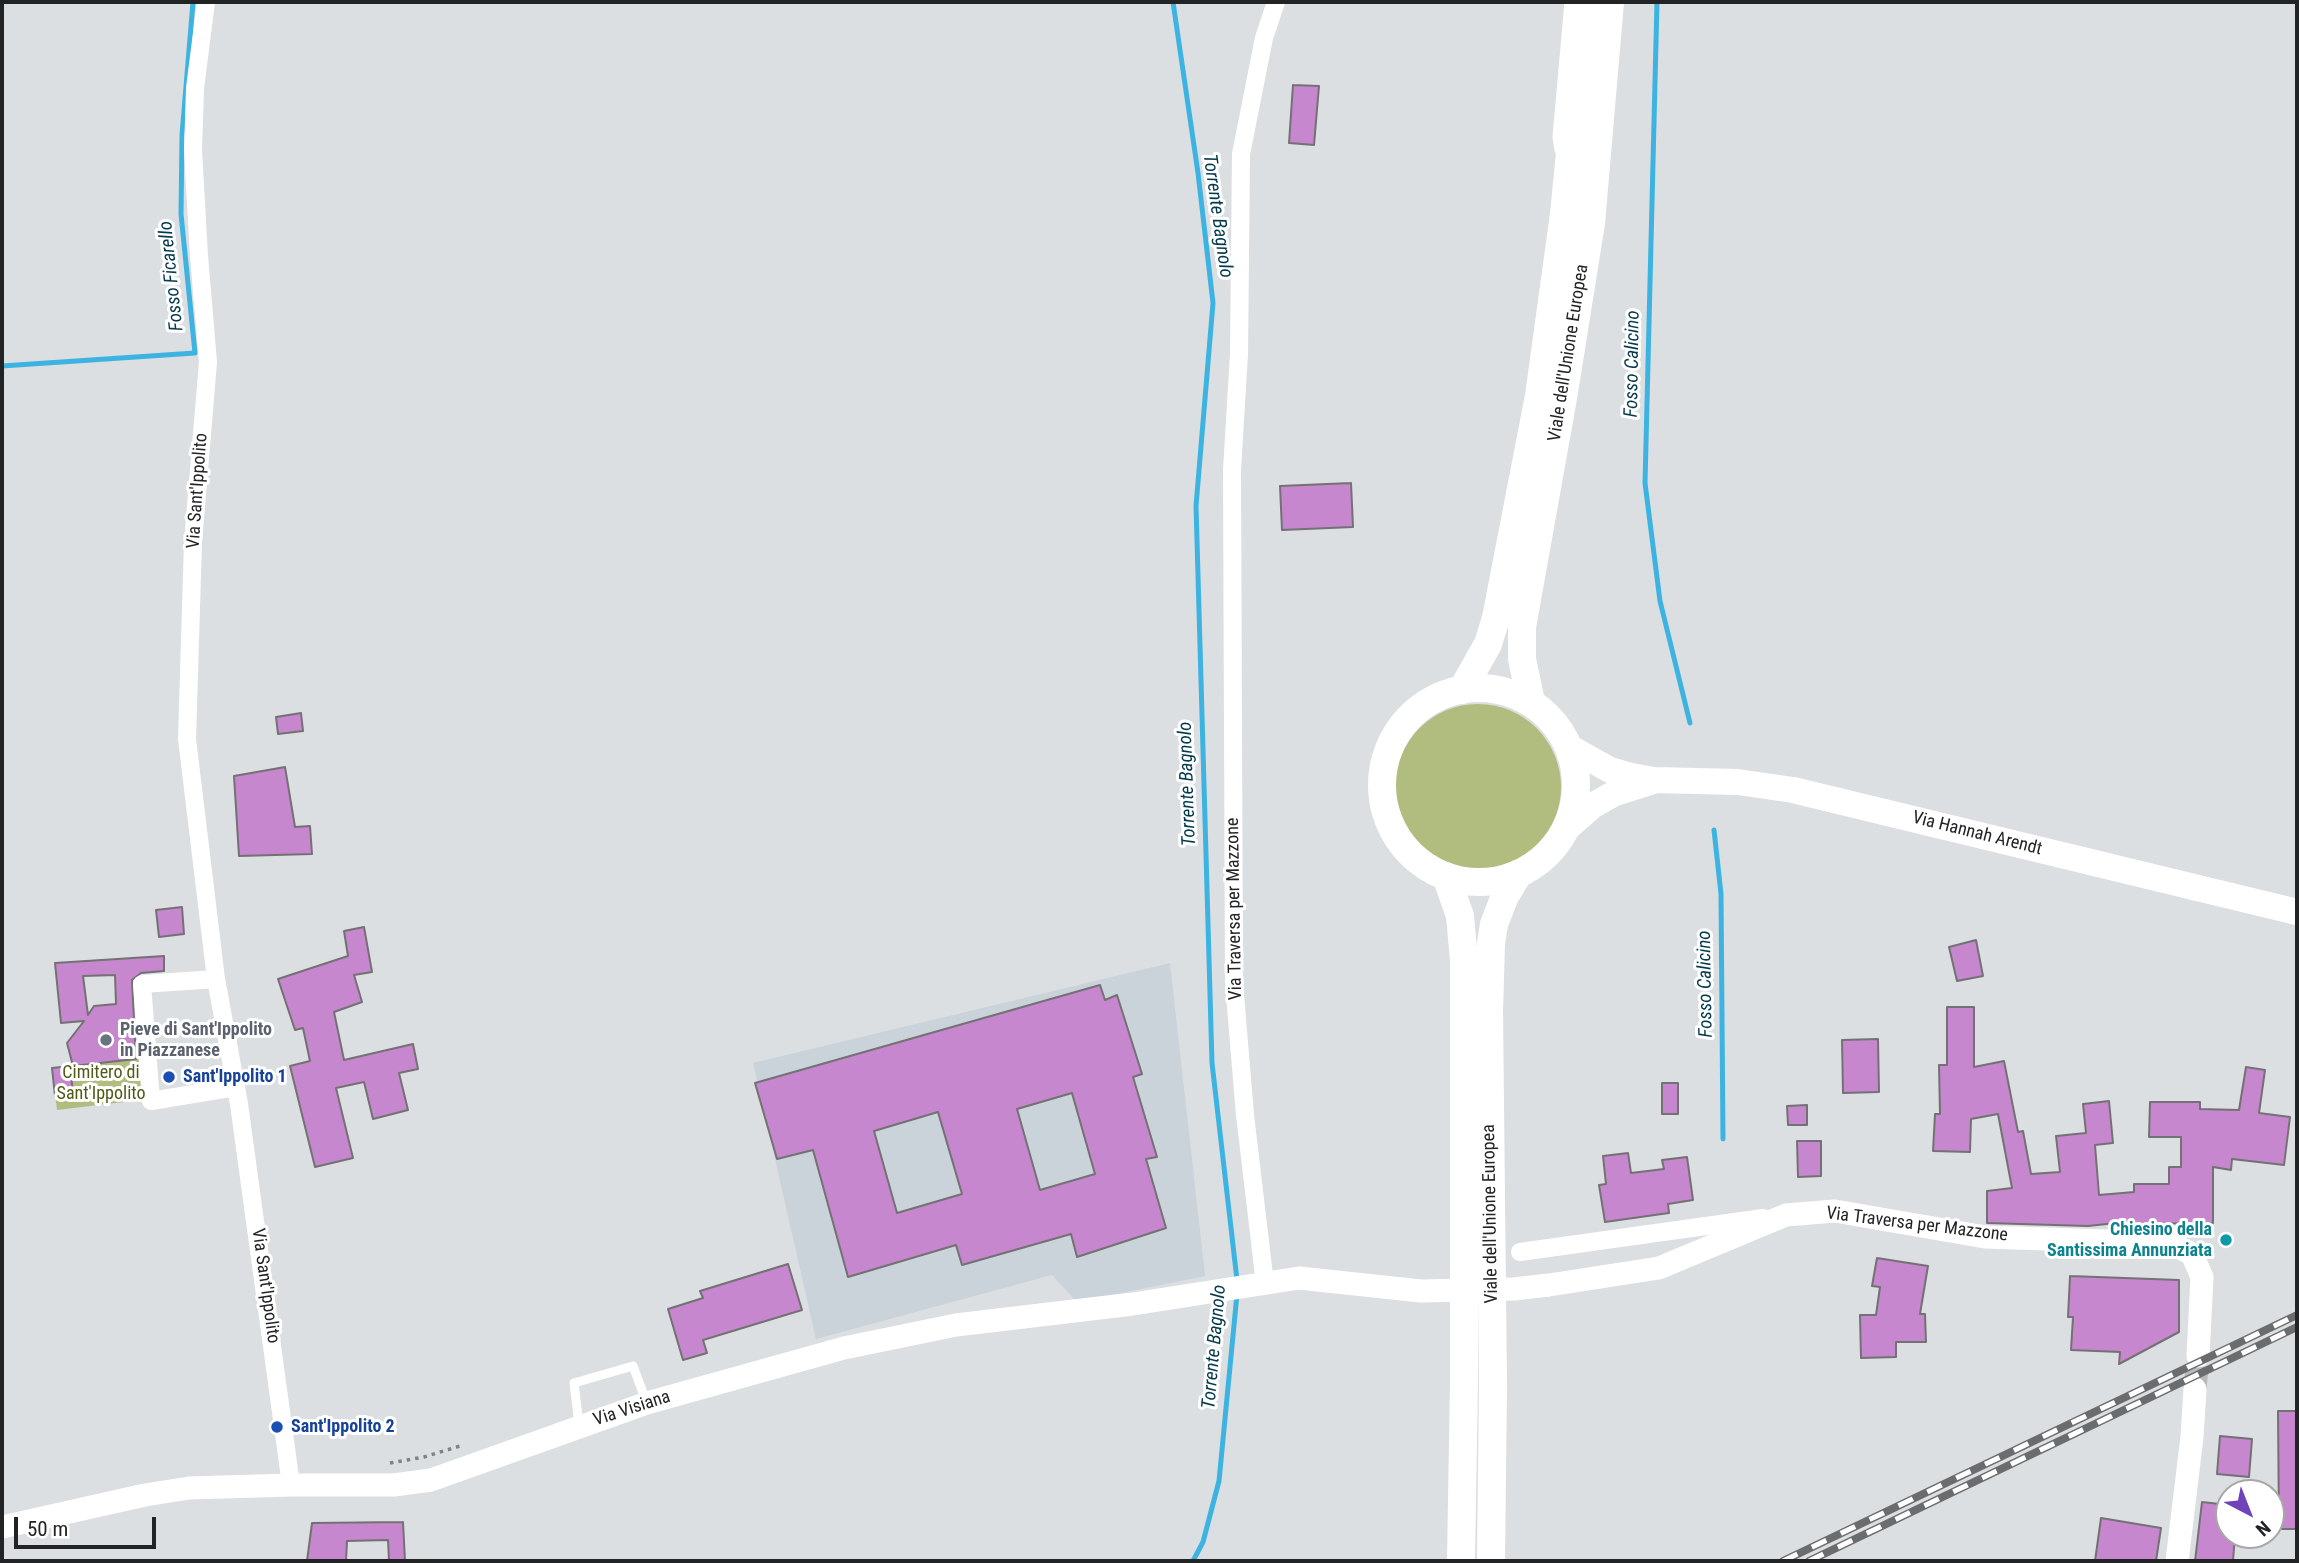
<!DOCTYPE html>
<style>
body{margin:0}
#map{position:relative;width:2299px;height:1563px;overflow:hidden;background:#dcdfe2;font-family:"Roboto Condensed",sans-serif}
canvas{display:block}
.frame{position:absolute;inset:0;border:4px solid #222324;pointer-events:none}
.north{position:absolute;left:2215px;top:1479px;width:70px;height:70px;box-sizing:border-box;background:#fff;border:2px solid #a7a7a7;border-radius:50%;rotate:138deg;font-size:19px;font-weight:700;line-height:28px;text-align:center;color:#222324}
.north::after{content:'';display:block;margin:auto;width:24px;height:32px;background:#7143bb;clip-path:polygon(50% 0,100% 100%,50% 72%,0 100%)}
.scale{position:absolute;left:14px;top:1517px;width:142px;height:32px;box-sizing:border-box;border:4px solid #222324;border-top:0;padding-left:9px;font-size:21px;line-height:24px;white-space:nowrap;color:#222324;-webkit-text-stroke:5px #fff;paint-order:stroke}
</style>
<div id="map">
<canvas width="2299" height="1563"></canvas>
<div class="frame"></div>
<div class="north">N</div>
<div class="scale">50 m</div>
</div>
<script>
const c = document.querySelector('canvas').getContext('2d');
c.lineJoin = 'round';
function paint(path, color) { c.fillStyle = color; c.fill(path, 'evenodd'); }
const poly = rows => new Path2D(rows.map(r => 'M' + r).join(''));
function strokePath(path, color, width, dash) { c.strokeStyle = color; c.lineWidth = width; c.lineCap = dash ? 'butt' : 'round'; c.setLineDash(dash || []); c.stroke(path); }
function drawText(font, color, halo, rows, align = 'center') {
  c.font = font + ' "Roboto Condensed",sans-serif'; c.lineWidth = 6; c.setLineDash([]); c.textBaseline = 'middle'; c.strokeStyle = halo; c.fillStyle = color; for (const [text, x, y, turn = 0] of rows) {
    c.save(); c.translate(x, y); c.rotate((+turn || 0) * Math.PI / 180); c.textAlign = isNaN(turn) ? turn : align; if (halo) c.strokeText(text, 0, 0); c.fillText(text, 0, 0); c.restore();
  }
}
paint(poly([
 [1170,963,1205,1276,1077,1302,1052,1275,816,1339,753,1063]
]), '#cad2da');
paint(poly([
 '1395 787a83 83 0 1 1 166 0a83 83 0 1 1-166 0Z',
 [145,1058,149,1099,57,1110,52,1068]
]), '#b0bd7f');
strokePath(poly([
 [1173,2,1198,173,1213,303,1196,506,1212,1063,1237,1280],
 [1657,2,1645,483,1660,601,1690,723],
 [2,366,195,353,181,214,182,135,193,2],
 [1714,830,1721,894,1723,1139],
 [1193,1561,1203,1542,1219,1481,1237,1294]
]), '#3cb3e0', 5);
const building = poly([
 [1293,85,1319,86,1314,145,1289,143,1293,85],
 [1351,483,1353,527,1282,530,1280,486,1351,483],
 [301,713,303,731,278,734,276,717,301,713],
 [285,767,295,827,310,826,312,854,239,856,234,776,285,767],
 [182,907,184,934,159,937,156,910,182,907],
 [364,927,372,972,354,975,362,1002,334,1012,344,1060,413,1044,418,1069,399,1073,408,1110,373,1119,364,1082,336,1088,353,1158,315,1167,290,1066,310,1061,303,1028,295,1030,278,979,348,956,344,931,364,927],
 [1976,940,1983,976,1957,981,1949,947,1976,940],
 [164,956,164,971,141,973,132,980,136,1059,73,1066,67,1043,84,1021,61,1023,55,963,164,956],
 [115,975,116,1004,94,1006,88,1015,83,976,115,975],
 [1100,985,1105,1000,1117,995,1142,1074,1133,1077,1157,1157,1146,1159,1166,1228,1077,1257,1071,1234,962,1265,956,1245,848,1277,813,1150,777,1159,755,1083,1100,985],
 [1072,1093,1095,1174,1040,1190,1017,1109,1072,1093],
 [938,1112,962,1194,897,1213,874,1131,938,1112],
 [1947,1007,1974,1007,1974,1067,2004,1061,2018,1132,2023,1131,2031,1174,2060,1172,2056,1136,2086,1133,2083,1104,2109,1101,2113,1143,2095,1145,2099,1195,2134,1192,2134,1184,2169,1184,2169,1167,2181,1167,2181,1137,2149,1137,2150,1102,2200,1102,2200,1109,2239,1110,2246,1067,2265,1070,2259,1113,2290,1117,2284,1165,2232,1159,2231,1170,2213,1167,2213,1223,2135,1224,2135,1221,2088,1226,1987,1223,1987,1191,2012,1188,1998,1114,1971,1119,1970,1152,1933,1151,1935,1114,1940,1114,1939,1065,1947,1065,1947,1007],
 [1878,1039,1879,1092,1843,1093,1842,1040,1878,1039],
 [70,1066,73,1093,55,1096,52,1068,70,1066],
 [1662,1083,1678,1083,1678,1114,1662,1114,1662,1083],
 [1807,1105,1807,1125,1788,1125,1787,1106,1807,1105],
 [1797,1141,1821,1141,1821,1176,1798,1177,1797,1141],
 [1628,1153,1631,1173,1664,1169,1662,1160,1687,1157,1693,1200,1668,1204,1669,1213,1605,1222,1599,1185,1606,1184,1603,1156,1628,1153],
 [1877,1258,1928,1266,1920,1314,1925,1314,1926,1342,1896,1342,1896,1357,1861,1358,1860,1315,1876,1315,1880,1287,1872,1286,1877,1258],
 [788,1264,802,1310,703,1340,707,1353,683,1360,668,1309,703,1298,700,1291,788,1264],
 [2070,1276,2179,1280,2179,1332,2119,1364,2120,1352,2071,1350,2073,1317,2068,1317,2070,1276],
 [2278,1411,2297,1411,2297,1529,2279,1529,2278,1411],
 [2220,1436,2252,1439,2249,1477,2217,1474,2220,1436],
 [2202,1502,2229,1505,2229,1535,2235,1535,2233,1561,2195,1561,2202,1502],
 [2101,1518,2161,1528,2156,1561,2095,1561,2101,1518],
 [403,1522,405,1561,389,1561,388,1540,347,1541,346,1561,307,1561,312,1523,403,1522]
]);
paint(building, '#c687ce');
strokePath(building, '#737173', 2);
strokePath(poly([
 [2195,1389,2198,1356]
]), '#b7b9bc', 23, [23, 11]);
strokePath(poly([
 [390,1463,424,1457,460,1446]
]), '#7f8183', 3.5, [3.5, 5]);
strokePath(poly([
 [1559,150,1557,137,1569,2],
 [579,1425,574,1383,633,1366,646,1401]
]), '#fff', 9);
strokePath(poly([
 [206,2,195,88,193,150,199,256,208,362,193,542,187,739,216,979,239,1104,291,1485],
 [216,979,142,984,151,1101,236,1087],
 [1520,1252,1763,1218],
 [1265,1284,1245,1115,1234,983,1232,470,1239,354,1241,154,1264,38,1276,2]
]), '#fff', 18);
strokePath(poly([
 [2,1527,145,1495,189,1488,291,1485,394,1485,431,1480,647,1403,844,1348,956,1325,1133,1304,1299,1278,1421,1291,1514,1289,1549,1285,1659,1268,1786,1215,1835,1211,1985,1237,2170,1243,2192,1254,2202,1277,2198,1356],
 [2177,1561,2192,1437,2195,1389]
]), '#fff', 23);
strokePath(poly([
 [1569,747,1610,770,1631,776,1654,780,1738,782,1793,790,2297,912],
 [1566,829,1592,806,1615,793,1653,781]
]), '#fff', 26);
strokePath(poly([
 '1382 785a97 97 0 1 1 194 0a97 97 0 1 1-194 0Z',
 [1462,690,1488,644,1496,618,1539,396,1564,214,1585,2],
 [1531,702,1522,659,1522,627,1563,398,1591,223,1610,2],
 [1446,876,1460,916,1464,960,1464,1382,1461,1561],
 [1491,1561,1493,1385,1489,1011,1491,944,1494,924,1505,896,1519,873]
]), '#fff', 28);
const rail = poly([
 [1783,1561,2297,1315],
 [1809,1561,2297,1327]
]);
strokePath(rail, '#6a6c6e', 8);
strokePath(rail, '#fff', 5, [16]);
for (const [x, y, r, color] of [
 [106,1040,7,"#6b7280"],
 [169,1077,7,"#1a4fb4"],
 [2226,1240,7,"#0f9aa8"],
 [277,1427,7,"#1a4fb4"]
]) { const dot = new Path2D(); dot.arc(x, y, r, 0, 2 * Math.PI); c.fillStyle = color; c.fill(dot); strokePath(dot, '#fff', 2.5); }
drawText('18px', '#222324', '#fff', [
 ["Viale dell'Unione Europea",1569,353,-81],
 ["Via Sant'Ippolito",198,491,-86],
 ["Via Hannah Arendt",1977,834,14],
 ["Via Traversa per Mazzone",1235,909,-91],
 ["Viale dell'Unione Europea",1491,1214,-91],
 ["Via Traversa per Mazzone",1917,1225,7],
 ["Via Sant'Ippolito",265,1286,82],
 ["Via Visiana",632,1409,-18]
]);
drawText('bold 18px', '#5b616d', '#fff', [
 ["Pieve di Sant'Ippolito",120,1030],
 ["in Piazzanese",120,1051]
], 'left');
drawText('18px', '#4f5a16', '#fff', [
 ["Cimitero di",101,1073],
 ["Sant'Ippolito",101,1094]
]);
drawText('bold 18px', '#164399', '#fff', [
 ["Sant'Ippolito 1",183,1077],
 ["Sant'Ippolito 2",291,1427]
], 'left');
drawText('bold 18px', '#0d838f', '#fff', [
 ["Chiesino della",2212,1230],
 ["Santissima Annunziata",2212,1251]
], 'right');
drawText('italic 19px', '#053a4d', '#fff', [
 ["Torrente Bagnolo",1217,216,82],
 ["Fosso Ficarello",172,276,-96],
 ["Fosso Calicino",1633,364,-89],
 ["Torrente Bagnolo",1188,784,-92],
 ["Fosso Calicino",1706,984,-91],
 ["Torrente Bagnolo",1215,1347,-85]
]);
</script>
